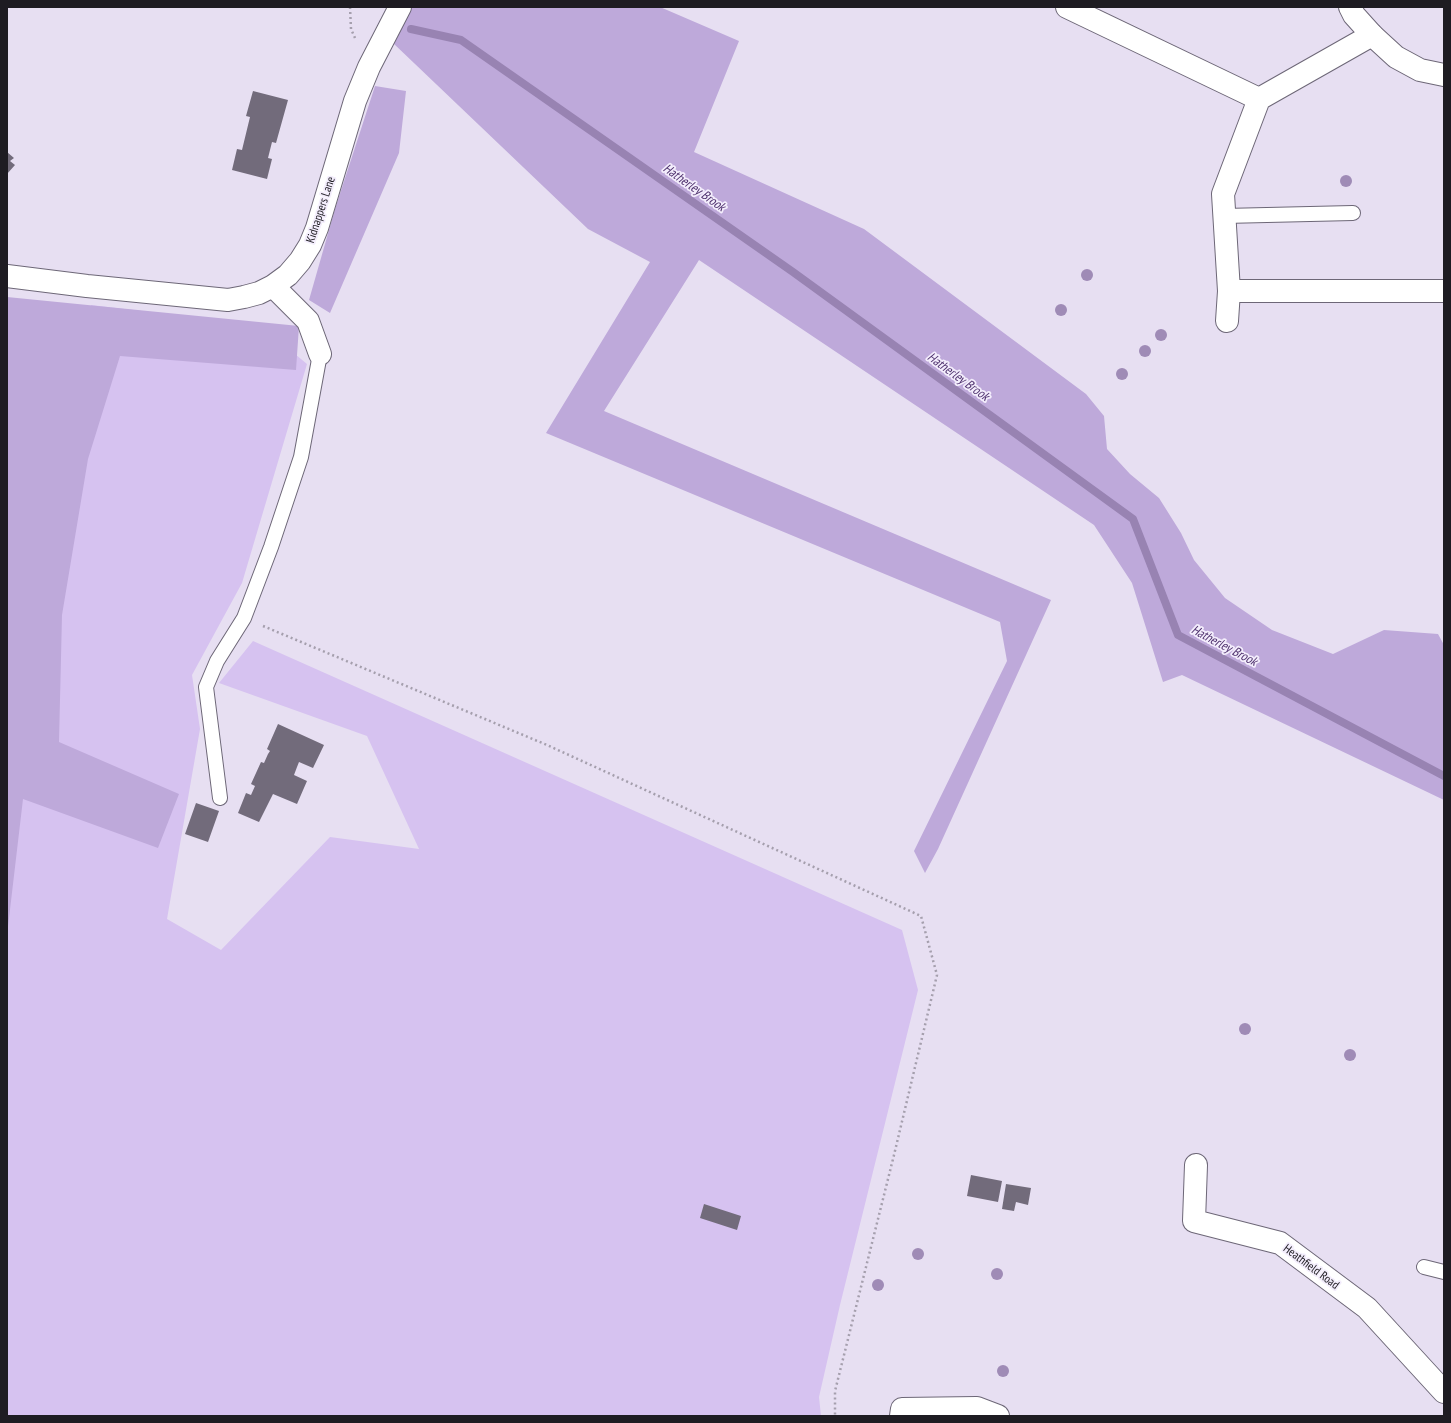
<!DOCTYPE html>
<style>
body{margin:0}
#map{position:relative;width:1451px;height:1423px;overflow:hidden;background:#e7dff2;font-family:"PT Sans Narrow",sans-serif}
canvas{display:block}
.frame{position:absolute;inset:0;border:8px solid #1e1c22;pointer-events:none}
</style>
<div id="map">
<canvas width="1451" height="1423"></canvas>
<div class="frame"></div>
</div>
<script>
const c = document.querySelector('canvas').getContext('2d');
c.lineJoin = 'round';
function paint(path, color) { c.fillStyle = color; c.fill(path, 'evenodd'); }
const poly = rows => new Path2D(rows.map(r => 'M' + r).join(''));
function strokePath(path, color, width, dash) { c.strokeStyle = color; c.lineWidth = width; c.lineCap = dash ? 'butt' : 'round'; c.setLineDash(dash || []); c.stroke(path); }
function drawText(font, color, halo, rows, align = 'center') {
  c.font = font + ' "PT Sans Narrow",sans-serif'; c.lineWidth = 3.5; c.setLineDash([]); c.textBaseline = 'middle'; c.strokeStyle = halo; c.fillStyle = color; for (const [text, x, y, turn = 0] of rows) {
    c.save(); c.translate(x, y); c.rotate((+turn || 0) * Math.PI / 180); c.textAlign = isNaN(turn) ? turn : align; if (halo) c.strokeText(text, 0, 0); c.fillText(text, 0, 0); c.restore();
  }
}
paint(poly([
 [91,305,260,325,307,364,242,583,192,675,200,729,167,919,221,950,330,837,419,849,367,736,219,683,253,641,902,930,918,990,840,1305,819,1397,821,1416,7,1416,7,819]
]), '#d6c2f0');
paint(poly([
 [412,7,660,7,739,41,694,152,864,229,1086,394,1104,416,1107,449,1130,474,1159,498,1181,533,1194,560,1225,598,1272,630,1333,654,1384,630,1438,634,1444,645,1444,800,1182,675,1163,682,1132,583,1094,525,699,260,604,411,1051,600,938,849,925,873,914,851,1007,661,1000,622,546,433,650,262,588,229,393,43],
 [375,86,406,91,399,153,330,313,309,300,335,209],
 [7,297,299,326,296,370,120,356,88,459,62,615,59,742,179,794,158,848,23,799,7,935]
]), '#bea9da');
strokePath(poly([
 [411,29,461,40,793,272,1133,519,1178,635,1444,776]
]), '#9883b2', 8);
paint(poly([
 [253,91,288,100,276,143,272,142,268,158,272,159,267,179,232,170,237,149,242,150,250,117,246,116],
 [7,152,14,158,10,161,15,165,7,174],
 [278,724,324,745,313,768,299,762,297,767,294,775,307,781,297,804,273,794,259,822,238,813,246,793,251,795,255,786,251,784,261,762,264,763,268,754,270,751,267,749],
 [196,803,219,811,208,842,185,834],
 [971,1175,1002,1181,998,1202,967,1196],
 [1006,1184,1031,1188,1028,1205,1016,1202,1014,1211,1002,1209],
 [704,1204,741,1216,737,1230,700,1218]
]), '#726b7b');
const lane = poly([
 [1224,216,1353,213],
 [220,798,206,687,217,661,244,618,271,547,301,457,320,354],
 [1424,1267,1444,1272]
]);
const street = poly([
 [1067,7,1259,99],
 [7,276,87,286,228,300,244,297,259,293,273,286,288,275,300,261,310,245,317,228,355,101,369,67,400,7],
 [273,286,308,321,320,354],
 [1229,291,1444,291],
 [1227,321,1229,291,1223,194,1259,99,1372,35],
 [1196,1165,1194,1221,1280,1243,1367,1308,1444,1392],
 [901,1416,902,1409,977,1408,998,1416]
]);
const secondary = poly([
 [1350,7,1354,15,1372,35,1396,57,1420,70,1444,75]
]);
strokePath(lane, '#6d6777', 16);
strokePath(street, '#6d6777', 24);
strokePath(secondary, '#6d6777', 24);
strokePath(poly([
 [350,7,351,29,355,38],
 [263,626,547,745,921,916,937,975,894,1155,835,1391,835,1416]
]), '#a59fad', 2.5, [2, 3]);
strokePath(lane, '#fff', 14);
strokePath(street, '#fff', 22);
strokePath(secondary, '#fff', 22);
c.fillStyle = '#9f8bb6';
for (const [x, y] of [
 [1346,181],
 [1087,275],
 [1061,310],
 [1161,335],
 [1145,351],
 [1122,374],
 [1245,1029],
 [1350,1055],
 [918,1254],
 [997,1274],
 [878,1285],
 [1003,1371]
]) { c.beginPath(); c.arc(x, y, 6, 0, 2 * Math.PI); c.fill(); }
drawText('12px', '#1e1c22', '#f3edfc', [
 ["Kidnappers Lane",321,210,-72],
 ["Heathfield Road",1311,1267,37]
]);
drawText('italic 13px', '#4f326e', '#f3edfc', [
 ["Hatherley Brook",694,188,35],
 ["Hatherley Brook",958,377,36],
 ["Hatherley Brook",1224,646,28]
]);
</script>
